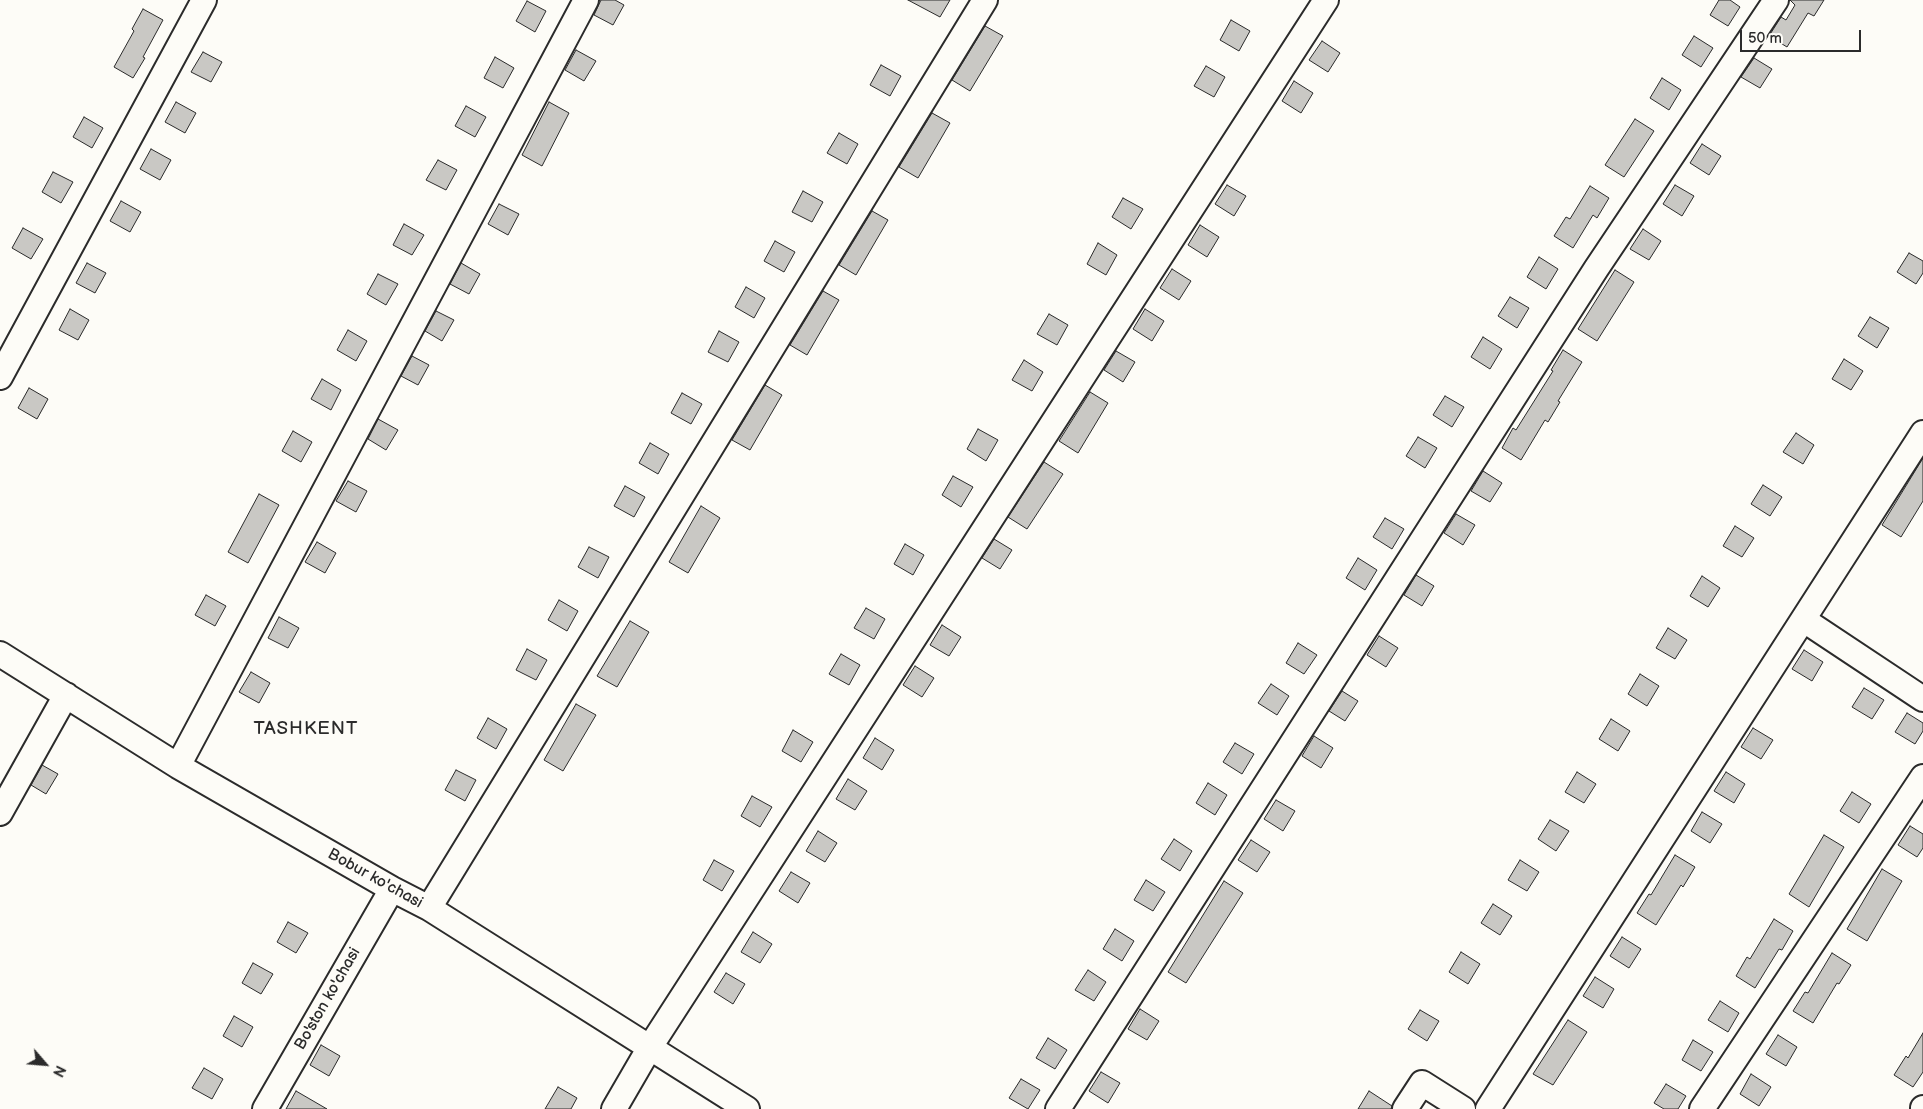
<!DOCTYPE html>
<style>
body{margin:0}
#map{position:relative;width:1923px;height:1109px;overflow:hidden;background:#fdfcf7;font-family:"Balsamiq Sans",sans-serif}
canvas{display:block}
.north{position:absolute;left:20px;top:1039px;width:50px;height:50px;-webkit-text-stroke:4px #fdfcf7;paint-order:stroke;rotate:117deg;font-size:14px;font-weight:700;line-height:20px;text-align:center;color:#2b2b2b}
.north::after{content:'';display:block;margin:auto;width:18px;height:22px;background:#2b2b2b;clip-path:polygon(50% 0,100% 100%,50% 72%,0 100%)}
.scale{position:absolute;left:1740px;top:30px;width:121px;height:22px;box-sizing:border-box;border:2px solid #2b2b2b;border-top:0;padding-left:6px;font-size:15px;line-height:18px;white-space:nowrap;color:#2b2b2b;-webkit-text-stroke:4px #fdfcf7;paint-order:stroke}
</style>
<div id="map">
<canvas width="1923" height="1109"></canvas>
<div class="north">N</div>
<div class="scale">50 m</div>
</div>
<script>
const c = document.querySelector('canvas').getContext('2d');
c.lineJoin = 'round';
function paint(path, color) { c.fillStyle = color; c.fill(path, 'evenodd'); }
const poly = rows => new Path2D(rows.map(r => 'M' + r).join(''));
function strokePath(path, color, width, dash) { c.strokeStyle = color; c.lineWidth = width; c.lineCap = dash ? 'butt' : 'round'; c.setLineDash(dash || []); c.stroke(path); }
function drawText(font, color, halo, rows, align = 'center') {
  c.font = font + ' "Balsamiq Sans",sans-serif'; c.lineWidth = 4.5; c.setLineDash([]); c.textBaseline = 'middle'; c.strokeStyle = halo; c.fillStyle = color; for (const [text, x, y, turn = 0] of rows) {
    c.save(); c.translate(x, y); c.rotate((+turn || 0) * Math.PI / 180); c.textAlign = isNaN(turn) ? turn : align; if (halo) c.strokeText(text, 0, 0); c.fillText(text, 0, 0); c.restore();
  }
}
const building = poly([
 [601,0,615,0,624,5,613,25,594,15,601,0],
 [908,0,950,0,940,17,908,0],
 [1719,0,1730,0,1740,7,1728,26,1710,15,1719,0],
 [1790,0,1824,0,1814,16,1808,13,1787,47,1769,36,1781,17,1786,20,1795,5,1790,0],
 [527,1,546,11,535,32,516,21,527,1],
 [143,9,163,20,143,57,145,58,133,78,114,67,134,31,132,29,143,9],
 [1231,20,1250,31,1239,51,1220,40,1231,20],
 [985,26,1003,36,970,91,952,80,985,26],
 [1694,36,1713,48,1701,67,1682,55,1694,36],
 [1322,41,1340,53,1328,72,1309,60,1322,41],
 [576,50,596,61,584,81,565,70,576,50],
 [203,52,222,62,211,82,191,72,203,52],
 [495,57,514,68,503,88,484,78,495,57],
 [1754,58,1772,69,1760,88,1741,77,1754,58],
 [881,65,901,76,890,96,870,85,881,65],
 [1206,66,1225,77,1214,97,1194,86,1206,66],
 [1662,78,1681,90,1669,110,1650,98,1662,78],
 [1294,81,1313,93,1301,113,1282,101,1294,81],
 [176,102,196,113,185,133,165,122,176,102],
 [549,102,569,113,542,166,522,155,549,102],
 [466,106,486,117,475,137,455,126,466,106],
 [932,113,950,123,918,178,899,167,932,113],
 [84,117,103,128,92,148,73,137,84,117],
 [1635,119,1654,131,1624,177,1605,165,1635,119],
 [839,133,858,144,847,164,827,153,839,133],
 [1702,144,1721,156,1709,175,1690,163,1702,144],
 [151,149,171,160,160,180,140,169,151,149],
 [438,160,457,170,446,190,426,180,438,160],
 [53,172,73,182,61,203,42,192,53,172],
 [1227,185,1246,196,1234,216,1215,204,1227,185],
 [1675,185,1694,196,1682,216,1663,204,1675,185],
 [1590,186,1609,198,1597,218,1593,215,1573,248,1554,236,1566,217,1570,219,1590,186],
 [803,191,823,202,812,222,792,212,803,191],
 [1123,198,1143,209,1131,229,1112,217,1123,198],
 [121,201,141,212,130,232,110,221,121,201],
 [499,204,519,214,508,235,488,224,499,204],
 [872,211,888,220,856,275,839,265,872,211],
 [404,224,424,235,412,255,393,245,404,224],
 [1200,225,1219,237,1207,257,1188,245,1200,225],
 [23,228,43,239,31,259,12,248,23,228],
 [1643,229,1661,241,1649,260,1630,249,1643,229],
 [775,241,795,252,784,272,764,261,775,241],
 [1098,243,1117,255,1106,275,1087,264,1098,243],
 [1909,253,1923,261,1923,273,1916,284,1897,272,1909,253],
 [1539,257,1558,269,1546,289,1527,277,1539,257],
 [87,263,106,273,95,293,76,283,87,263],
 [461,263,480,274,469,294,450,284,461,263],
 [1172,269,1191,281,1179,300,1160,288,1172,269],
 [1615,270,1634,282,1597,341,1578,329,1615,270],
 [378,274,398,284,386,305,367,294,378,274],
 [746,287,765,298,754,318,735,307,746,287],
 [823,291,839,300,807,355,790,345,823,291],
 [1510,297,1529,308,1517,328,1498,316,1510,297],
 [70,309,89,320,78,340,59,330,70,309],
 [1145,309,1164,321,1152,341,1133,329,1145,309],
 [436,311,454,320,442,341,425,331,436,311],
 [1049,314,1068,325,1057,345,1037,334,1049,314],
 [1870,317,1889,328,1877,348,1858,336,1870,317],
 [348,330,367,341,356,361,337,350,348,330],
 [719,331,739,342,728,362,708,352,719,331],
 [1483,337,1502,349,1490,369,1471,357,1483,337],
 [1563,350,1582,362,1558,401,1560,402,1548,422,1545,420,1521,460,1502,448,1513,428,1516,430,1553,371,1551,370,1563,350],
 [1116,351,1135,362,1123,382,1104,370,1116,351],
 [412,356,429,365,418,385,401,376,412,356],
 [1844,359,1863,371,1851,390,1832,379,1844,359],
 [1024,360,1043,372,1032,391,1012,380,1024,360],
 [322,379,341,390,331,410,311,399,322,379],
 [765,385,782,395,750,450,732,440,765,385],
 [29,388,48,399,37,419,18,408,29,388],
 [1090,392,1108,403,1078,453,1059,441,1090,392],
 [682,393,702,404,691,424,671,413,682,393],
 [1445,396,1464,407,1452,427,1433,415,1445,396],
 [378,419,398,430,386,450,368,439,378,419],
 [978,429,998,440,986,461,967,449,978,429],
 [293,431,312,442,301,462,282,451,293,431],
 [1796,433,1814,445,1803,464,1783,452,1796,433],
 [1418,437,1437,448,1425,468,1406,456,1418,437],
 [650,443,669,454,658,474,639,463,650,443],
 [1923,458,1923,501,1901,537,1882,525,1923,458],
 [1044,462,1063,474,1027,529,1008,517,1044,462],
 [1483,471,1502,483,1490,502,1471,491,1483,471],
 [953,476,973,487,961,507,942,495,953,476],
 [348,481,367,491,356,512,336,501,348,481],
 [1763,485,1782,497,1770,516,1751,504,1763,485],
 [625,486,645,497,634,517,614,506,625,486],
 [259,494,279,505,248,563,228,552,259,494],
 [701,506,720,518,688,573,669,562,701,506],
 [1456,514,1475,525,1463,545,1444,533,1456,514],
 [1385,518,1404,529,1392,549,1373,537,1385,518],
 [1735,526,1754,538,1742,557,1723,546,1735,526],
 [994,539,1012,550,1000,569,982,558,994,539],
 [317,542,336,553,325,573,305,562,317,542],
 [905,544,924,555,913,575,894,564,905,544],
 [589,547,609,557,598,578,578,567,589,547],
 [1358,558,1377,570,1365,590,1346,578,1358,558],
 [1416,575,1434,586,1422,606,1404,595,1416,575],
 [1702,576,1720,588,1708,607,1690,596,1702,576],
 [206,595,226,606,215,626,195,615,206,595],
 [559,600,578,611,567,631,548,620,559,600],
 [866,608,885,619,874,639,854,628,866,608],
 [279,617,299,628,288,648,268,638,279,617],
 [630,621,649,632,617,687,597,676,630,621],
 [942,625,961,637,949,656,930,645,942,625],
 [1668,628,1687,640,1675,659,1656,648,1668,628],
 [1379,636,1398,648,1386,667,1367,655,1379,636],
 [1298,643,1317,655,1304,674,1286,663,1298,643],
 [527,649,547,660,536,680,516,670,527,649],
 [1804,650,1823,662,1812,681,1792,669,1804,650],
 [841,654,860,665,849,685,829,674,841,654],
 [915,666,934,678,922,697,903,685,915,666],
 [251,672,270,683,259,703,239,692,251,672],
 [1640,674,1659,686,1647,706,1628,694,1640,674],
 [1271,684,1289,696,1277,715,1258,703,1271,684],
 [1864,688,1884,700,1872,719,1852,707,1864,688],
 [1342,691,1358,701,1345,721,1329,711,1342,691],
 [576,704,596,715,563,771,544,760,576,704],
 [1907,713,1923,723,1923,731,1915,744,1895,732,1907,713],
 [488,718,507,729,496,749,477,738,488,718],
 [1611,719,1630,731,1618,751,1599,739,1611,719],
 [1753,728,1773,740,1761,759,1741,747,1753,728],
 [793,730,813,742,801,762,782,751,793,730],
 [1314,736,1333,748,1321,768,1302,756,1314,736],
 [875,738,894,750,882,770,863,758,875,738],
 [1235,743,1254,754,1242,774,1223,762,1235,743],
 [42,765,58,774,46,794,31,785,42,765],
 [456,770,476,780,465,801,445,790,456,770],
 [1577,772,1596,784,1584,803,1565,792,1577,772],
 [1726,772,1745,784,1734,803,1714,791,1726,772],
 [848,779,867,791,855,810,836,799,848,779],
 [1208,783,1227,795,1215,815,1196,803,1208,783],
 [1852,792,1871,804,1859,823,1840,811,1852,792],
 [752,796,772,807,760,827,741,816,752,796],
 [1276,800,1295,811,1283,831,1264,819,1276,800],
 [1702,812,1722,824,1710,843,1691,831,1702,812],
 [1550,820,1569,831,1556,851,1538,839,1550,820],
 [1910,826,1923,834,1923,848,1917,857,1898,845,1910,826],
 [818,831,837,843,825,862,806,851,818,831],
 [1824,835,1844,847,1809,907,1789,894,1824,835],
 [1174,839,1192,851,1180,871,1161,859,1174,839],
 [1251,840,1270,852,1257,872,1238,860,1251,840],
 [1675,855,1695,867,1683,887,1681,885,1656,925,1637,913,1649,894,1651,895,1675,855],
 [714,860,734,871,722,891,703,880,714,860],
 [1520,860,1539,872,1527,891,1508,880,1520,860],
 [1882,869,1902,881,1867,941,1847,929,1882,869],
 [791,872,810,883,798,903,779,891,791,872],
 [1146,880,1165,892,1153,911,1134,900,1146,880],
 [1224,881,1243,893,1186,983,1168,972,1224,881],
 [1493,904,1512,916,1500,935,1481,923,1493,904],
 [1774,919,1793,931,1782,950,1779,949,1755,988,1736,976,1747,957,1750,959,1774,919],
 [288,922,308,933,296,953,277,942,288,922],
 [1115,929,1134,941,1122,961,1103,949,1115,929],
 [753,932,772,944,760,963,741,952,753,932],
 [1622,937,1641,949,1629,968,1610,956,1622,937],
 [1461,952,1480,964,1468,984,1449,972,1461,952],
 [1832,953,1851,965,1839,984,1837,983,1813,1023,1793,1011,1805,992,1808,993,1832,953],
 [253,963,273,974,261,994,242,983,253,963],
 [1088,970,1106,982,1094,1001,1075,990,1088,970],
 [726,973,745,984,733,1004,714,992,726,973],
 [1595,977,1614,989,1603,1008,1583,996,1595,977],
 [1720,1001,1739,1013,1728,1032,1708,1020,1720,1001],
 [1140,1009,1159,1021,1147,1040,1128,1029,1140,1009],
 [1420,1010,1439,1021,1427,1041,1408,1029,1420,1010],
 [234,1016,253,1027,242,1047,223,1036,234,1016],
 [1568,1020,1587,1032,1553,1085,1533,1074,1568,1020],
 [1923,1033,1923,1072,1913,1087,1894,1075,1906,1056,1908,1058,1923,1033],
 [1778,1035,1797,1047,1786,1066,1766,1054,1778,1035],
 [1048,1038,1067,1050,1055,1069,1036,1058,1048,1038],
 [1693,1040,1713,1052,1701,1071,1682,1060,1693,1040],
 [321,1045,340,1056,329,1076,310,1065,321,1045],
 [204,1068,223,1079,212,1099,192,1088,204,1068],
 [1101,1072,1120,1083,1108,1103,1089,1091,1101,1072],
 [1751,1074,1771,1087,1759,1106,1740,1094,1751,1074],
 [1021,1079,1040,1090,1028,1109,1009,1098,1021,1079],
 [1666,1084,1686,1096,1678,1109,1664,1109,1654,1103,1666,1084],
 [558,1087,577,1098,571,1109,545,1109,558,1087],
 [296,1091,327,1109,286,1109,296,1091],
 [1369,1091,1392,1106,1391,1109,1358,1109,1369,1091]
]);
paint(building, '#c9c8c4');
strokePath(building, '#2b2b2b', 1);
const minor = poly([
 [0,377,204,0],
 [1804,620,1923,699],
 [0,654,178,766,392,889,429,908,747,1109],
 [178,766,586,0],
 [0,813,66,695],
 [429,908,985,0],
 [265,1109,392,889],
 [614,1109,650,1047,1326,0],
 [1058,1109,1596,269,1776,0],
 [1405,1109,1422,1083,1463,1109],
 [1488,1109,1923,433],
 [1702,1109,1923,777],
 [1923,1109,1923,1108]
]);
strokePath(minor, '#2b2b2b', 28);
strokePath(minor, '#fdfcf7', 24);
drawText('16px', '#2b2b2b', '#fdfcf7', [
 ["Bobur ko'chasi",375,879,29],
 ["Bo'ston ko'chasi",328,999,-60]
]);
c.letterSpacing = '1px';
drawText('19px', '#2b2b2b', '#fdfcf7', [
 ["TASHKENT",306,729]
]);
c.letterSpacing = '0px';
</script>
